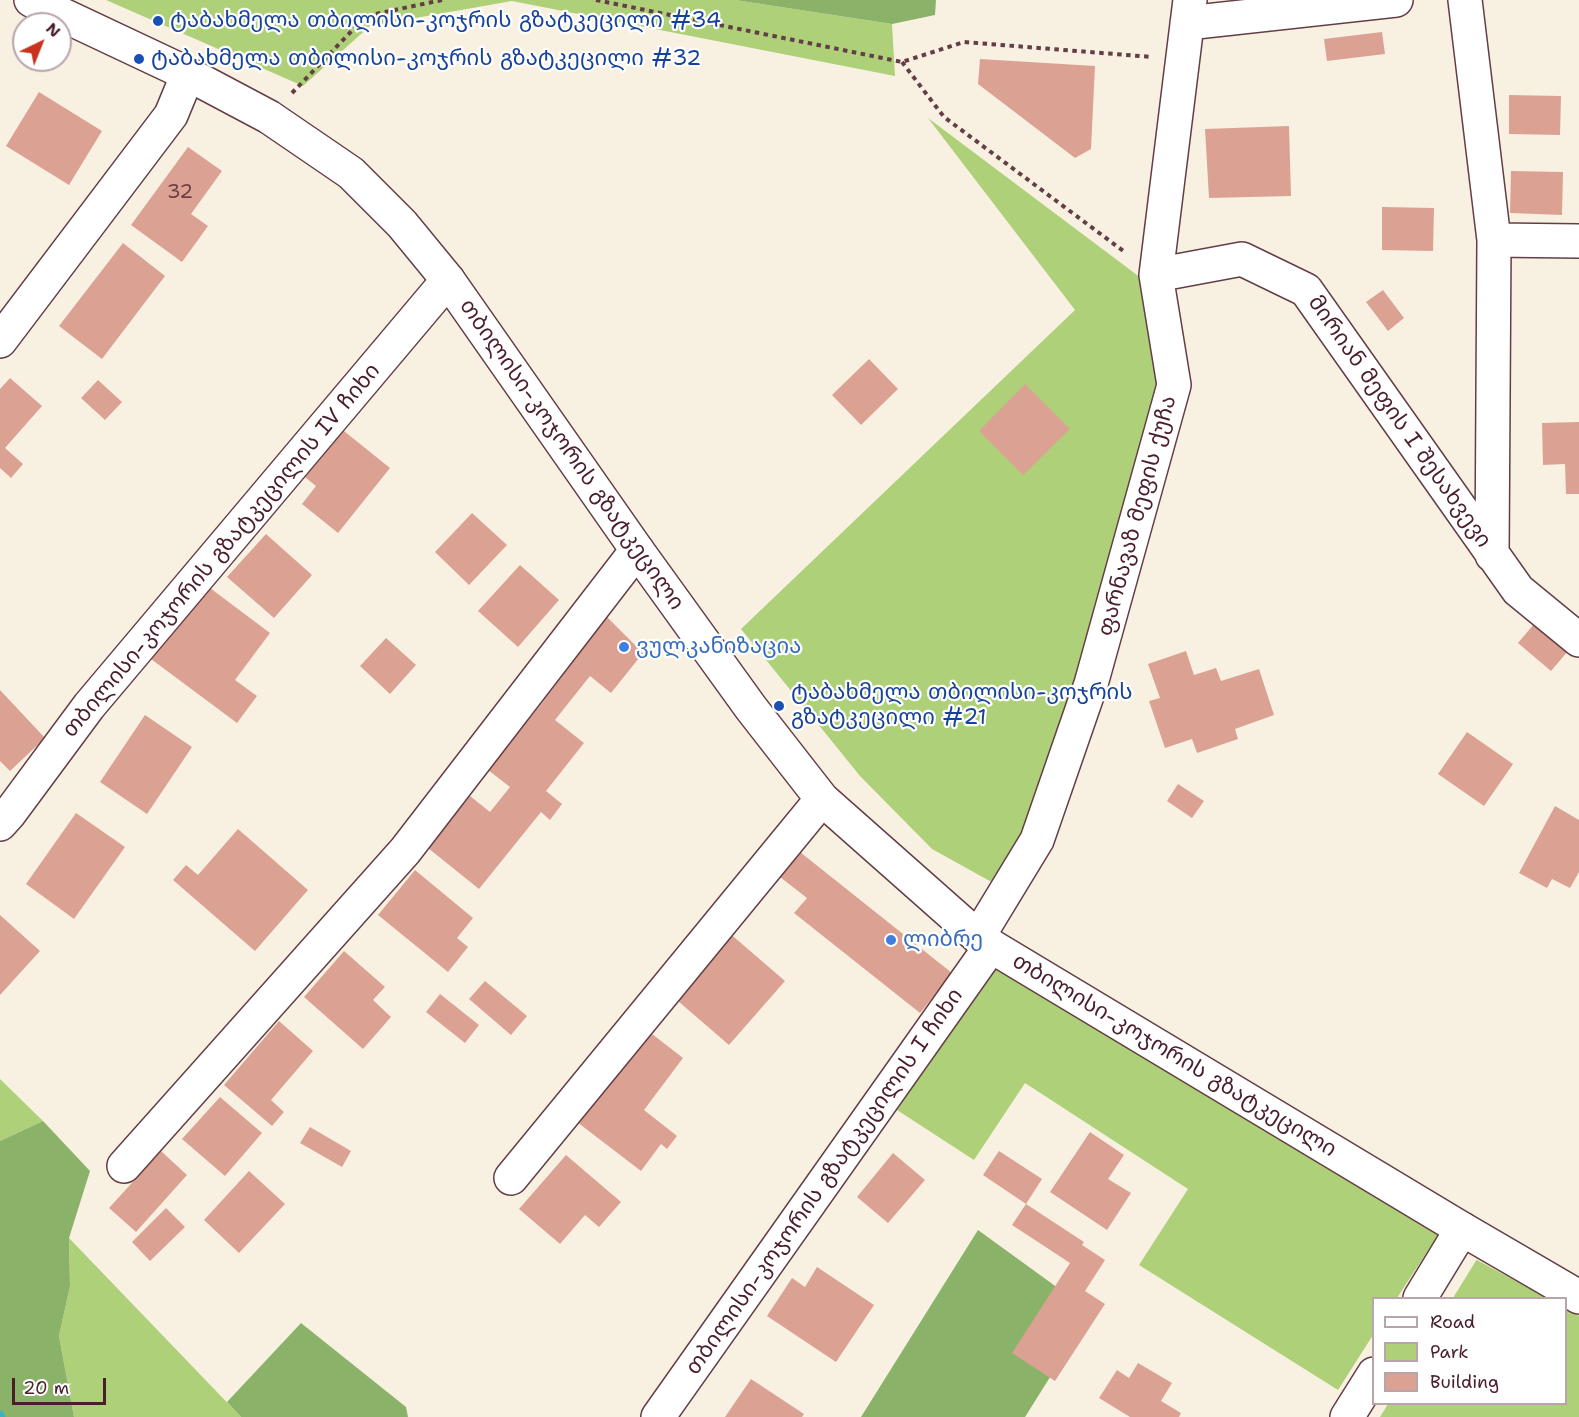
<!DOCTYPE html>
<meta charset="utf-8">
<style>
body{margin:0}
#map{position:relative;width:1579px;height:1417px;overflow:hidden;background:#f8f1e2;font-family:"Shantell Sans",sans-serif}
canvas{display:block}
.legend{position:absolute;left:1372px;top:1297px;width:195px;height:108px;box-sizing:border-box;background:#fff;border:2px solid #b7a5aa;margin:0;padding:8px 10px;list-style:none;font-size:18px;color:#4a1f2b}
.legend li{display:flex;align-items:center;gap:12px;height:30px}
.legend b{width:30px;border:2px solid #b7a5aa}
.north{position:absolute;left:12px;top:12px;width:60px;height:60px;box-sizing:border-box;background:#fff;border:2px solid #b7a5aa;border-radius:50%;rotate:43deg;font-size:16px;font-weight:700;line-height:24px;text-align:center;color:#4a1f2b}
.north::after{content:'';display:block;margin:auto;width:21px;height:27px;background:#c8321e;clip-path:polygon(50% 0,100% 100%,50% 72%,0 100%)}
.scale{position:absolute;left:12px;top:1378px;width:94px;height:27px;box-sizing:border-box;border:3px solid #4a1f2b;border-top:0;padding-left:8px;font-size:18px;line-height:21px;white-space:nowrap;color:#4a1f2b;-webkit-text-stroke:4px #fff;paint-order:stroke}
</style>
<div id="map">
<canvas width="1579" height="1417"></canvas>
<ul class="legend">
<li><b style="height:8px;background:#fff"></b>Road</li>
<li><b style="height:16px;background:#aed078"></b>Park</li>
<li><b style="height:16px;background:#dba293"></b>Building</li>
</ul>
<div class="north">N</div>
<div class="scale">20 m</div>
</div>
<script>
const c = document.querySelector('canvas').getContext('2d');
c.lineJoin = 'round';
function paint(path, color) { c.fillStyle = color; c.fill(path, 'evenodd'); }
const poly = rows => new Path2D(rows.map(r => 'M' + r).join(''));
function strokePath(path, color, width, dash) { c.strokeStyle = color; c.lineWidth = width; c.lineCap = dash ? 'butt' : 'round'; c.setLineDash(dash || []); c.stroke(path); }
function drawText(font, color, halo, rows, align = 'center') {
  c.font = font + ' "Shantell Sans","Noto Sans Georgian",sans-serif'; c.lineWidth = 4.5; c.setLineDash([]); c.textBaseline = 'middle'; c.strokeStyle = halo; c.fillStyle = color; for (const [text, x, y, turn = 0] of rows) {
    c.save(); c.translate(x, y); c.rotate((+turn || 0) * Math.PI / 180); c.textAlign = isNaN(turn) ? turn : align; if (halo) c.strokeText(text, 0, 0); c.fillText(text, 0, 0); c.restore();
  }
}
paint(poly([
 [106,0,735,0,892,24,895,76,512,1,370,26,303,86],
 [928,118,1149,284,1161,387,1034,836,997,885,932,849,860,776,741,629,1075,310],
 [995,964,1438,1235,1397,1298,1374,1298,1373,1335,1338,1390,1139,1265,1188,1189,1025,1083,974,1160,897,1110],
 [0,1079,43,1121,0,1141],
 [69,1238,241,1417,74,1417,59,1336,70,1286],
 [1477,1259,1477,1260,1547,1298,1453,1298],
 [1566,1309,1579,1316,1579,1417,1380,1417,1388,1404,1566,1404]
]), '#aed078');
paint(poly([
 [735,0,936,0,935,15,892,24],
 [43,1121,90,1171,69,1238,70,1286,59,1336,74,1417,0,1417,0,1141],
 [978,1230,1091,1312,1025,1417,861,1417],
 [301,1323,406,1407,408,1417,241,1417,227,1402]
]), '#8ab268');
strokePath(poly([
 [0,1415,1,1417]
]), '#42b2b9', 9);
paint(poly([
 [1382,32,1385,54,1327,61,1324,39],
 [980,59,1095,66,1091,149,1075,158,978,84],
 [39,92,102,131,69,185,6,146],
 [1509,95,1561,96,1560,135,1509,134],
 [1289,126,1291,196,1209,198,1205,129],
 [188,147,222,171,191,214,208,226,182,262,131,225],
 [1511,171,1563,172,1562,215,1510,213],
 [1382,207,1434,208,1433,251,1382,250],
 [123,243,165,276,102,359,59,326],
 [1383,290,1404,318,1388,331,1366,302],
 [869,359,898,389,861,425,832,395],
 [10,378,42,406,5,448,23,464,11,478,0,468,0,389],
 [98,380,122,402,105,420,81,398],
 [1025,384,1070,429,1023,475,979,431],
 [1579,422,1579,494,1566,494,1565,464,1543,465,1542,423],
 [334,423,390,468,338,533,302,504,316,486,296,470],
 [472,513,507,545,469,585,435,552],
 [266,534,312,575,274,618,227,577],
 [520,565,559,600,518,647,478,611],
 [202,582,270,633,235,680,257,696,237,723,147,656],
 [607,617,643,653,611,693,590,676,555,720,584,743,546,791,562,804,550,820,541,812,479,889,428,848,470,796,490,812,510,787,488,770,539,707],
 [1534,624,1568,651,1551,671,1518,643],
 [386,638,416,665,390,694,360,666],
 [1186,651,1194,675,1216,668,1221,681,1259,669,1274,715,1235,729,1238,739,1197,753,1192,739,1165,748,1149,701,1160,698,1148,664],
 [0,690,45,738,10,771,0,761],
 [145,715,192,747,147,814,100,782],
 [1467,732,1513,764,1484,806,1438,774],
 [1178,784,1204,801,1192,818,1167,801],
 [1555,806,1579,820,1579,872,1570,888,1552,879,1547,888,1519,873],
 [76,813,125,847,74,919,26,884],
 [238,829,308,890,255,951,173,880,186,865,198,875],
 [800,852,952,973,920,1013,794,913,807,898,780,877],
 [415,870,473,918,457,938,468,947,448,972,378,915],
 [0,915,40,951,0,995],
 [727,931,785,981,729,1045,671,995],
 [344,951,385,987,373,1000,391,1017,363,1049,304,997],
 [485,981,527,1016,511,1035,469,999],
 [440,994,479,1025,465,1043,426,1012],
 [279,1021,313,1051,271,1100,284,1112,272,1126,224,1085],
 [647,1030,683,1058,644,1110,677,1136,667,1149,661,1144,641,1171,577,1122],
 [220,1097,262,1133,225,1176,182,1139],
 [310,1127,351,1151,342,1167,300,1143],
 [1090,1132,1124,1155,1108,1179,1131,1193,1107,1230,1050,1192],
 [161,1151,187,1175,136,1232,109,1208],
 [999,1151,1042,1179,1026,1204,983,1175],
 [893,1153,925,1180,888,1223,857,1197],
 [566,1155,621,1202,599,1227,585,1215,560,1244,519,1209],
 [249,1171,285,1204,239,1253,204,1220],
 [1026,1204,1084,1242,1082,1245,1105,1260,1085,1291,1105,1304,1055,1381,1012,1353,1070,1263,1012,1225],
 [166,1208,185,1227,150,1261,132,1242],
 [817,1267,874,1305,836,1362,767,1316,792,1278,805,1287],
 [1138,1363,1172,1383,1161,1401,1181,1413,1179,1417,1130,1417,1099,1398,1117,1370,1129,1378],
 [751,1379,804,1414,802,1417,725,1417]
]), '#dba293');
const minor = poly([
 [1465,0,1494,240,1492,555],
 [1187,23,1396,0],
 [1494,240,1579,241],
 [1156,275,1242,259,1306,290,1518,590,1579,640],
 [0,341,171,115,188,74],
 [0,824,9,814,89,706,448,280],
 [978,937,1037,840,1091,684,1174,385,1156,275,1190,0],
 [124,1166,405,851,637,550],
 [511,1178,822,799],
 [1420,1298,1462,1229],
 [658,1417,991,946],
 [1347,1417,1374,1374]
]);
const major = poly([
 [31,0,188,74,269,117,351,173,402,224,448,280,637,550,751,708,822,799,978,937,991,946,1462,1229,1579,1297]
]);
strokePath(minor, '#643e46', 36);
strokePath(major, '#643e46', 36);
strokePath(poly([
 [596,0,902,62,964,42,1152,57],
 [902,62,944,117,1126,253],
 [292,93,366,16,442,0]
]), '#643e46', 4, [4.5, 4.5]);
strokePath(minor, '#fff', 33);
strokePath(major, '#fff', 33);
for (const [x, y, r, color] of [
 [158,21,6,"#1a4fb4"],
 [139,59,6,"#1a4fb4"],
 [624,647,6,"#3f7fe0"],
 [779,706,6,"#1a4fb4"],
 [891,940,6,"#3f7fe0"]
]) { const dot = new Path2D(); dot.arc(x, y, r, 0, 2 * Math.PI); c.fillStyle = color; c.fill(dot); strokePath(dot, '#fff', 2); }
drawText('20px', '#6e4045', null, [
 ["32",180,193]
]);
drawText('22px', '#164399', '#fff', [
 ["ტაბახმელა თბილისი-კოჯრის გზატკეცილი #34",170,21],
 ["ტაბახმელა თბილისი-კოჯრის გზატკეცილი #32",151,59],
 ["ტაბახმელა თბილისი-კოჯრის",791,693],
 ["გზატკეცილი #21",791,718]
], 'left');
drawText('22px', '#4a1f2b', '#fff', [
 ["მირიან მეფის I შესახვევი",1399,422,55],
 ["თბილისი-კოჯორის გზატკეცილი",571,455,55],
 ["ფარნავაზ მეფის ქუჩა",1138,516,-75],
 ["თბილისი-კოჯორის გზატკეცილის IV ჩიხი",222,551,-50],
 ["თბილისი-კოჯორის გზატკეცილი",1174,1056,31],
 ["თბილისი-კოჯორის გზატკეცილის I ჩიხი",825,1182,-55]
]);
drawText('22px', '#366cbe', '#fff', [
 ["ვულკანიზაცია",636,647],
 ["ლიბრე",903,940]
], 'left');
</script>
